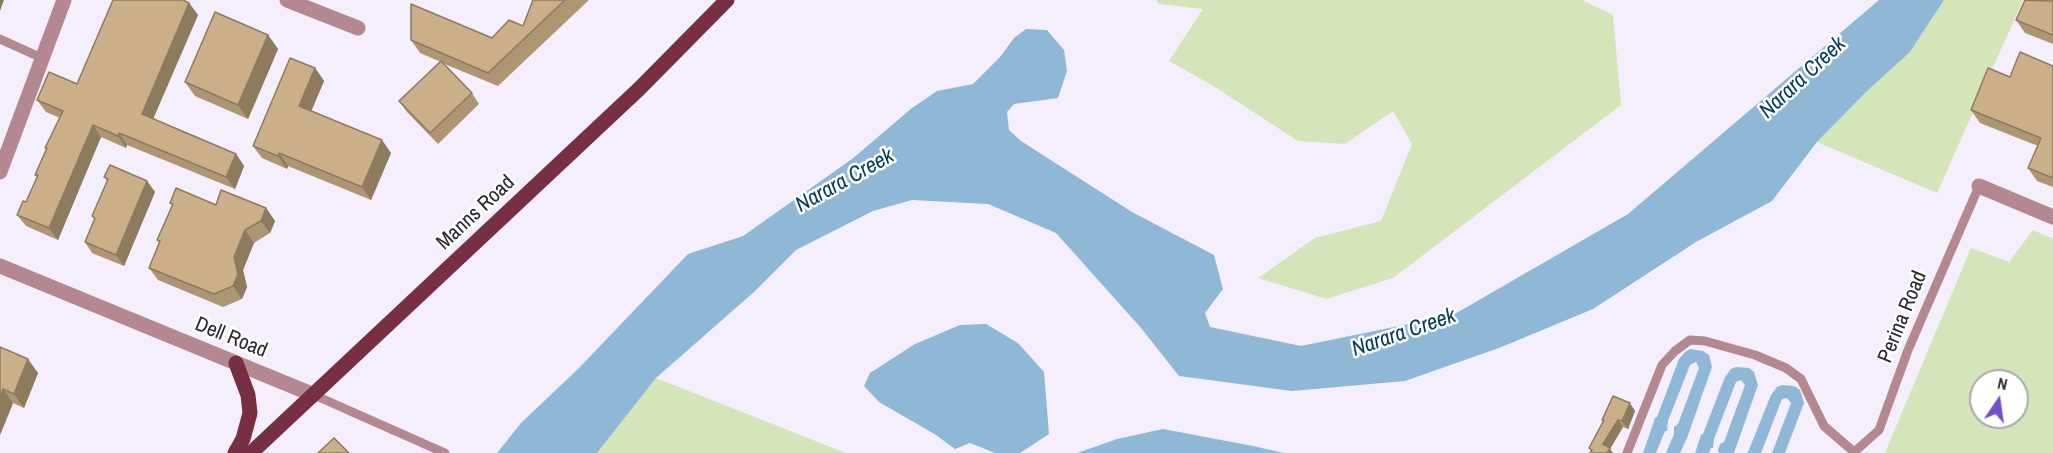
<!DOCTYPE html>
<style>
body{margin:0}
#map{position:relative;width:2053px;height:453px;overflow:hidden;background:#f5eefd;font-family:"Archivo Narrow",sans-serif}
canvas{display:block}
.north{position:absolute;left:1969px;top:369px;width:60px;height:60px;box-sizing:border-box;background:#fff;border:2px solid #aaa9ab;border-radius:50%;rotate:13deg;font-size:16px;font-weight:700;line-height:24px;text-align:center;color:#2a272d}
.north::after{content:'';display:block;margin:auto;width:21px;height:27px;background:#764ec7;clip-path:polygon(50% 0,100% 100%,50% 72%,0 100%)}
</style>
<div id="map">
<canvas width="2053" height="453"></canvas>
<div class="north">N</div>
</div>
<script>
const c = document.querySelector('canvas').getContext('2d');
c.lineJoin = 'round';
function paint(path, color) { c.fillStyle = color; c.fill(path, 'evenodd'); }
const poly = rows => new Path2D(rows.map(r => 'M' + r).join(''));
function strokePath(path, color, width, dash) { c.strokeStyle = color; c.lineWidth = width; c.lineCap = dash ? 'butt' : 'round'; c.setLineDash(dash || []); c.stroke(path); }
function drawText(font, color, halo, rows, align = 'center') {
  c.font = font + ' "Archivo Narrow",sans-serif'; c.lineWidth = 5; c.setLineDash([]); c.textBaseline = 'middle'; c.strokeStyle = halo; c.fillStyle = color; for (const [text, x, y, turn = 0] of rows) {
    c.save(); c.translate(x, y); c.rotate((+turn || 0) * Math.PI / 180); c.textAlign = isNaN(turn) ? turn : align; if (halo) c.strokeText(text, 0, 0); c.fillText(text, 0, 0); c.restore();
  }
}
paint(poly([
 [1156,0,1582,0,1613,15,1621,105,1393,278,1326,299,1258,278,1315,238,1381,221,1412,144,1393,111,1345,144,1298,141,1215,87,1169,61,1203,9,1159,4],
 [1944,0,2023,0,1937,193,1817,142,1866,92,1910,52],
 [2033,230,2053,239,2053,453,1885,453,1971,248,2009,262],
 [1981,381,2017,381,2017,417,1981,417],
 [656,378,846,453,597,453]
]), '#d4e5b9');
paint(poly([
 [1879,0,1944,0,1910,52,1866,92,1817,142,1772,201,1696,242,1593,309,1499,348,1405,381,1292,391,1179,376,1141,328,1056,233,988,204,912,200,873,211,796,250,754,292,656,378,597,453,497,453,521,423,579,368,688,254,743,236,852,159,912,108,937,91,973,84,1000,57,1014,38,1026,29,1047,30,1064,50,1067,71,1058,98,1014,104,1007,112,1009,130,1021,141,1132,212,1214,255,1223,289,1205,313,1210,327,1301,346,1453,315,1628,214],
 [986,324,1018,343,1044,372,1049,434,1020,453,995,453,970,443,955,449,936,435,879,402,864,386,870,373,915,344,960,325],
 [1690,349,1703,351,1709,355,1712,367,1687,438,1680,453,1666,453,1674,434,1674,427,1678,424,1699,368,1696,362,1690,365,1668,421,1667,431,1665,431,1656,453,1643,453,1655,418,1657,417,1679,359,1685,352],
 [1736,367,1749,368,1754,372,1758,385,1734,453,1719,453,1718,450,1720,444,1724,442,1745,385,1741,380,1736,382,1714,439,1713,448,1711,448,1709,453,1695,453,1701,435,1703,434,1725,377,1731,369],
 [1782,385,1794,386,1800,390,1804,403,1785,453,1772,453,1791,403,1787,398,1782,399,1761,453,1746,453,1748,452,1771,395,1777,387],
 [1163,429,1253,446,1284,453,1077,453,1117,439]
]), '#8eb8d5');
strokePath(poly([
 [0,39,42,58],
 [314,395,445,453],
 [1627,453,1662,365,1675,351,1690,340,1705,341,1755,355,1786,368,1801,379,1824,426,1854,452],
 [1853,453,1879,430,1908,350,1979,186]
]), '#b38890', 9);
strokePath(poly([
 [287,0,358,28],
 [0,172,64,0],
 [1979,186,2053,217],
 [0,266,314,395]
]), '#b38890', 15);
strokePath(poly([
 [235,453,243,439,250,413,248,395,236,363],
 [251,453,639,89,727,0]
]), '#772f43', 15);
paint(poly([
 [531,0,589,0,498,86,442,63,472,93,479,104,438,144,407,112,399,101,441,62,420,53,411,40,492,38,523,26,533,1],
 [2053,0,2053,44,2025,33,2016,20],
 [189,3,198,15,153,119,236,154,244,166,235,189,127,145,126,148,101,137,58,240,26,226,17,215,26,202,37,177,35,175,46,149,45,148,60,118,46,112,37,100,77,84],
 [268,35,278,49,248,119,195,96,185,82],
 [2053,66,2053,187,2037,181,2028,168,2038,146,1980,123,1971,110,2010,77],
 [315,68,324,81,311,111,391,153,371,200,288,166,287,169,262,158,253,146],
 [104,177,147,181,155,192,124,266,92,253,85,242,94,219,92,216,107,181],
 [170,203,266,208,275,221,270,233,254,243,243,270,247,287,242,299,223,307,158,280,149,268,159,243,157,240,172,205],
 [0,347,38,373,24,408,13,403,0,435],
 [1635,411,1628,429,1623,427,1610,449,1613,453,1590,453,1591,451,1589,448,1603,421,1602,420]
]), '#ae9675');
paint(poly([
 [0,0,4,0,0,11],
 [189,3,198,15,150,126,142,114],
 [268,35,278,49,248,119,238,105],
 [315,68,324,81,308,119,299,106],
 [93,125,101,137,58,240,49,228],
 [119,133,127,145,126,148,118,136],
 [382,140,391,153,371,200,362,187],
 [279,153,288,166,287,169,278,156],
 [236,154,244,166,235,189,226,177],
 [147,181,155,192,124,266,116,255],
 [266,208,275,221,270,233,261,221],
 [245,230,254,243,243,270,247,287,242,299,233,286,234,257],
 [28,359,38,373,24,408,14,394],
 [3,389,13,403,0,435,0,398],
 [1630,403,1635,411,1628,429,1622,421],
 [1618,420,1623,427,1610,449,1613,453,1607,453,1603,444]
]), '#8d7a5f');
const building = poly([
 [113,0,183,0,189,3,142,114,236,154,226,177,119,133,118,136,93,125,49,228,17,215,23,201,26,202,38,175,35,175,47,148,45,148,63,111,37,100,49,72,77,84,113,0],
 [533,0,565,0,488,73,411,40,411,4,492,38,509,20,523,26,533,0],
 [2025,0,2051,1,2053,0,2053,35,2016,20,2025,0],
 [215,12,268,35,238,105,185,82,215,12],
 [2020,52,2053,66,2053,178,2028,168,2041,138,1971,110,1988,68,2010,77,2020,52],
 [290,58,315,68,299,106,382,140,362,187,279,153,278,156,253,146,290,58],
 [441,61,472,93,430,133,399,101,441,61],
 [110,165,147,181,116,255,85,242,95,218,92,216,108,179,104,177,110,165],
 [176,188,216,205,221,190,266,208,261,221,245,230,234,257,238,274,233,286,214,294,149,268,160,241,157,240,173,204,170,203,176,188],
 [0,347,28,359,14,394,3,389,0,398,0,347],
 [1613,396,1630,403,1622,421,1618,420,1603,444,1610,448,1607,453,1590,453,1592,450,1589,448,1604,420,1602,420,1613,396],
 [334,438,349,453,318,453,334,438]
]);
paint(building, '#caaf88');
strokePath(building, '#8d7a5f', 1.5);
drawText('21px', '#2a272d', '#fff', [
 ["Manns Road",476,213,-43],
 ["Perina Road",1903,317,-68],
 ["Dell Road",231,338,22]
]);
drawText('italic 22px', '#043b58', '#fff', [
 ["Narara Creek",1803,78,-43],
 ["Narara Creek",845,181,-29],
 ["Narara Creek",1404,333,-19]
]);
</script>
